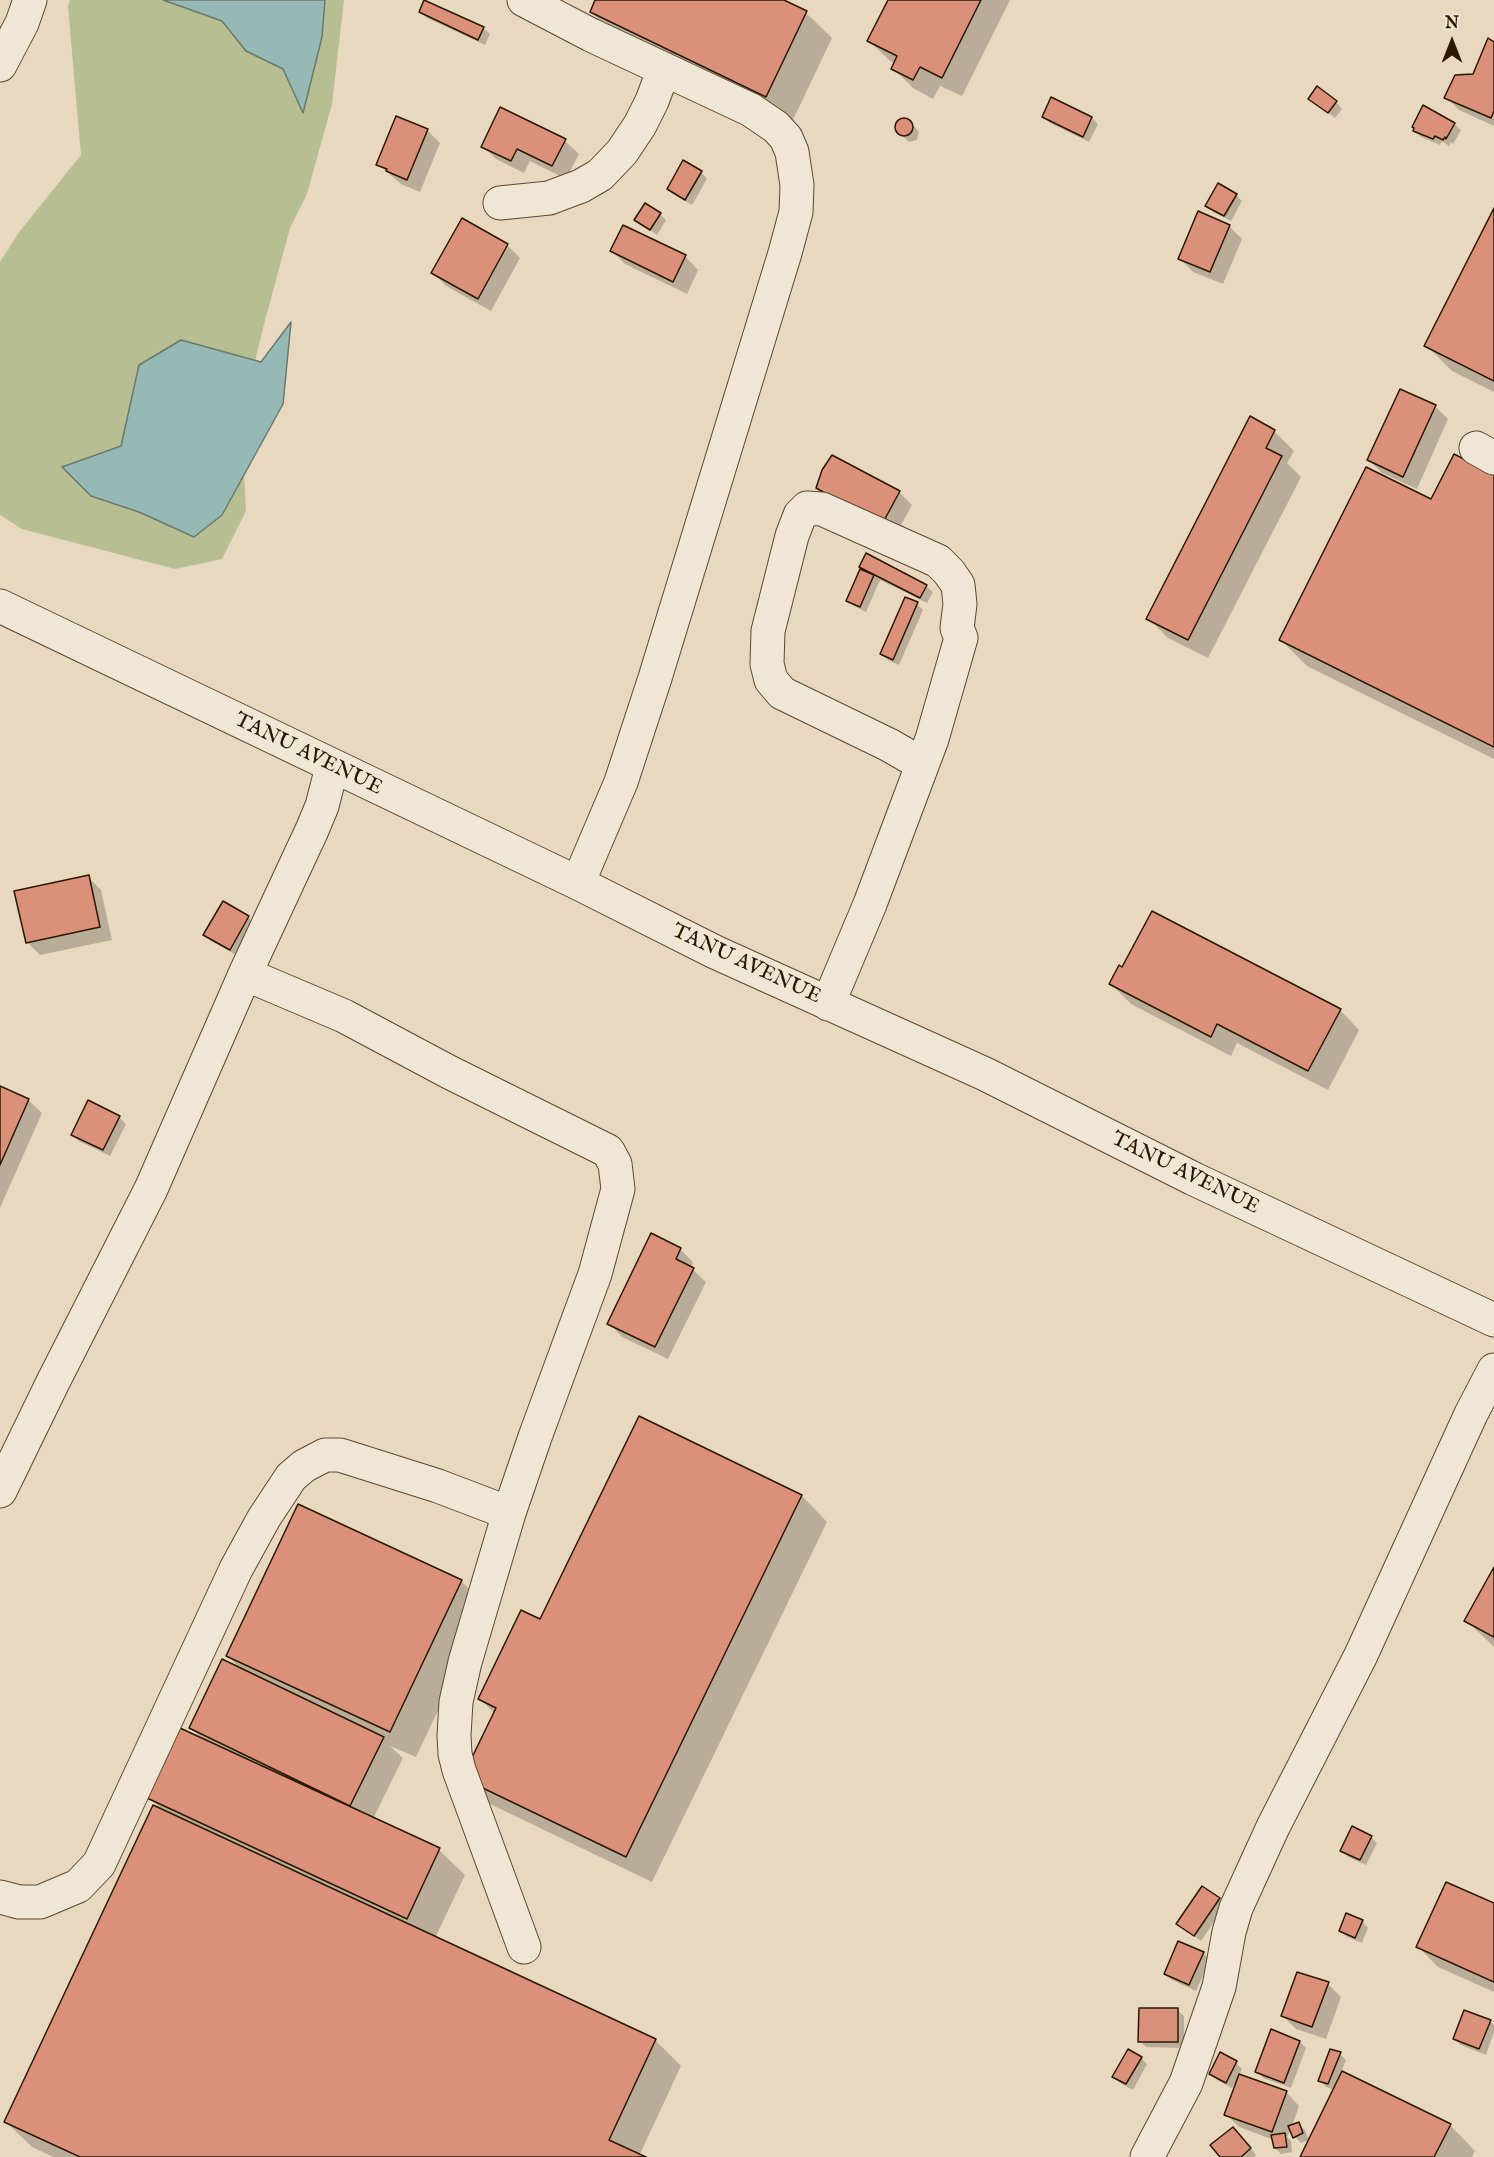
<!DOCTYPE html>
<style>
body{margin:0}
#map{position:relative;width:1494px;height:2157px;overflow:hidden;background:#e8d8c0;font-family:"IM FELL English",serif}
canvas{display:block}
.north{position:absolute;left:1422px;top:12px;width:60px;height:60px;-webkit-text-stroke:4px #f0e6d6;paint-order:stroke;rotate:0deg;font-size:16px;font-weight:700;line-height:24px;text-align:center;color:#2a1800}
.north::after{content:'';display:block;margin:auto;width:21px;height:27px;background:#2a1800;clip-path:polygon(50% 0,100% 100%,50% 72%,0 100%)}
</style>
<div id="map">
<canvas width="1494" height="2157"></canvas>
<div class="north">N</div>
</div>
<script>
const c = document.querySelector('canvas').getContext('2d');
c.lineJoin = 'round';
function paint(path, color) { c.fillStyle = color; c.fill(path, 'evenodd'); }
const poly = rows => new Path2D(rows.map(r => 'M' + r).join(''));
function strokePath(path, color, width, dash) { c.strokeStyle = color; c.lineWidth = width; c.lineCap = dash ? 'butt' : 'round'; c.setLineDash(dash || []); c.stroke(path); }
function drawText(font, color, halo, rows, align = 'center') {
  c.font = font + ' "IM FELL English",serif'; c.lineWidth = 4.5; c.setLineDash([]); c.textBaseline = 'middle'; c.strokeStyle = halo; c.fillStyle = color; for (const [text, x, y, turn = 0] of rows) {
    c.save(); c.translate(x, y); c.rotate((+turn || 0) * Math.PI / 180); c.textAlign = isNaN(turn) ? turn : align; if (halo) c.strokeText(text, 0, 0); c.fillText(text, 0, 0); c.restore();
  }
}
paint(poly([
 [70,0,344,0,332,104,307,194,290,228,263,328,241,420,246,511,222,559,175,569,22,529,0,515,0,262,20,231,81,155,68,6]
]), '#b6be92');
const water = poly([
 [163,0,325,0,322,37,303,113,283,69,246,51,222,21,163,0],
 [291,322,283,404,222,515,194,537,139,512,91,496,62,467,121,446,139,365,181,340,261,362,291,322]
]);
paint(water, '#97b9b5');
strokePath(water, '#6b796d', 1.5);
paint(poly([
 [597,0,780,0,806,13,832,38,792,122,617,37,591,12],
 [889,0,1010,0,962,96,940,86,933,99,913,88,893,68,895,64,889,60,869,41],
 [425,1,483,28,490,34,485,45,427,18,420,12],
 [1494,44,1494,126,1459,110,1446,97,1474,76],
 [1052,99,1092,118,1098,124,1089,142,1050,123,1043,117],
 [1310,99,1336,102,1342,109,1335,118],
 [1424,108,1454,124,1461,130,1453,144,1451,142,1449,146,1442,141,1440,145,1421,137,1415,131],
 [501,109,565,141,579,154,566,179,530,161,524,173,496,159,483,146],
 [901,120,909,121,916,128,919,132,917,140,909,142,896,130,898,122],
 [427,130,440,143,420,192,401,184,378,164],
 [701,172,707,179,692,205,675,195,669,189],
 [1236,195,1242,201,1231,221,1213,212,1207,205],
 [1494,211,1494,392,1452,371,1426,345],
 [660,214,666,220,657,235,636,220],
 [1229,226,1242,239,1223,284,1193,272,1180,258],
 [507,245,520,258,491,311,446,286,433,272],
 [612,251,685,256,698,270,687,294,625,264],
 [1435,406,1448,419,1417,489,1382,473,1369,460],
 [1274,431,1294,451,1287,463,1301,477,1208,658,1168,638,1148,618],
 [1494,476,1494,759,1307,666,1281,640,1431,501],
 [817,488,899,492,912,505,893,540,831,501],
 [866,555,926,586,933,592,927,603,880,580,866,612,854,606,848,600,867,573,860,566],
 [917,604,923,610,899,665,888,660,881,654],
 [88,877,101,890,112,940,40,955,27,942],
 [224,903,248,917,255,924,236,955,211,941,205,935],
 [1111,984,1340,1010,1359,1030,1328,1090,1237,1043,1231,1056,1131,1004],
 [0,1088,28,1100,42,1113,0,1208],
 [119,1117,126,1124,110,1156,79,1141,72,1134],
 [680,1249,693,1262,691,1268,706,1282,668,1359,622,1337,609,1323],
 [639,1418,802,1496,827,1522,652,1882,490,1804,464,1778,495,1714,480,1699,541,1621],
 [1494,1570,1494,1647,1466,1620],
 [461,1581,487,1607,416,1757,390,1746,403,1758,373,1819,439,1850,465,1875,435,1938,655,2040,681,2066,639,2156,642,2157,53,2157,32,2147,6,2122,163,1811,149,1797,202,1739,191,1728,241,1670,228,1656],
 [1371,1837,1377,1843,1366,1865,1348,1857,1342,1850],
 [1219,1899,1225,1905,1201,1941,1178,1924],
 [1494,1905,1494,1992,1438,1967,1418,1947],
 [1362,1921,1368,1928,1362,1943,1347,1937,1340,1931],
 [1203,1953,1210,1960,1196,1991,1172,1980,1165,1974],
 [1328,1984,1341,1997,1326,2039,1296,2029,1283,2016],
 [1177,2010,1184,2016,1184,2048,1146,2047,1140,2041],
 [1490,2021,1494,2025,1494,2032,1486,2055,1461,2045,1455,2039],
 [1271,2031,1300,2042,1306,2048,1291,2088,1263,2078,1257,2071],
 [1221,2054,1236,2063,1242,2069,1239,2076,1286,2092,1299,2106,1292,2126,1298,2124,1305,2130,1309,2140,1301,2143,1295,2137,1291,2129,1287,2137,1291,2141,1292,2152,1281,2154,1275,2148,1274,2140,1239,2127,1226,2114,1237,2084,1235,2083,1232,2088,1217,2080,1211,2074],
 [1340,2054,1346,2060,1341,2072,1450,2125,1475,2151,1472,2157,1302,2157,1335,2090,1326,2087,1320,2080],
 [1141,2058,1147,2064,1133,2090,1120,2083,1114,2077],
 [1240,2135,1256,2155,1254,2157,1222,2157]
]), '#0003');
const building = poly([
 [424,0,484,27,478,40,419,12,424,0],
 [595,0,784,0,807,11,766,97,590,12,595,0],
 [888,0,981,0,942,78,920,67,913,80,891,69,897,56,867,41,888,0],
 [1488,38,1494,42,1494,111,1491,118,1444,98,1455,75,1473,74,1488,38],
 [1317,86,1337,101,1328,113,1308,99,1317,86],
 [1051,97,1092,117,1083,137,1042,117,1051,97],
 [1423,105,1455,123,1446,139,1445,137,1443,140,1435,136,1433,139,1413,131,1414,128,1412,127,1423,105],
 [500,107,566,139,552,166,517,149,511,161,481,147,500,107],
 [396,116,428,129,407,180,386,171,387,169,376,165,396,116],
 '895 127a9 9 0 1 1 18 0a9 9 0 1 1-18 0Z',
 [683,160,702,171,685,200,667,189,683,160],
 [1218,183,1237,194,1224,216,1205,206,1218,183],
 [645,203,661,213,650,230,634,220,645,203],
 [1494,208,1494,381,1424,346,1494,208],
 [1198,211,1230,225,1210,272,1178,259,1198,211],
 [462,218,508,244,478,299,431,273,462,218],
 [623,225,686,255,673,282,610,251,623,225],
 [1400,389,1436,405,1403,477,1367,460,1400,389],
 [1250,416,1275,430,1266,448,1282,456,1188,640,1146,619,1250,416],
 [1454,454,1494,474,1494,747,1279,640,1366,467,1431,499,1454,454],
 [832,455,900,491,880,528,854,509,816,488,822,470,832,455],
 [866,553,927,585,920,598,859,567,866,553],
 [860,569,874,575,860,607,846,601,860,569],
 [905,597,918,602,893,660,880,654,905,597],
 [89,875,100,927,26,943,14,891,89,875],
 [223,901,249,916,230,950,203,935,223,901],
 [1152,911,1341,1009,1308,1071,1217,1024,1211,1037,1109,984,1119,965,1122,967,1152,911],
 [0,1086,29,1099,0,1165,0,1086],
 [88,1100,120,1116,103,1150,71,1135,88,1100],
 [651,1233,681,1248,676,1259,694,1268,655,1347,607,1324,651,1233],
 [639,1416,802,1495,626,1857,462,1778,496,1708,478,1699,521,1610,540,1619,639,1416],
 [298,1504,462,1580,390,1732,226,1656,298,1504],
 [1494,1567,1494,1637,1464,1621,1494,1567],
 [222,1659,384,1737,350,1806,189,1728,222,1659],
 [180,1728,440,1848,407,1919,147,1798,180,1728],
 [153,1805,656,2039,609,2140,646,2157,80,2157,4,2122,153,1805],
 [1352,1826,1372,1836,1360,1860,1340,1851,1352,1826],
 [1446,1882,1494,1903,1494,1982,1416,1947,1446,1882],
 [1202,1886,1220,1898,1194,1936,1176,1924,1202,1886],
 [1346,1913,1363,1920,1355,1938,1339,1931,1346,1913],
 [1178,1941,1204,1952,1189,1985,1164,1974,1178,1941],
 [1297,1972,1329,1982,1312,2027,1281,2016,1297,1972],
 [1139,2008,1178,2008,1178,2042,1138,2042,1139,2008],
 [1464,2010,1491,2020,1479,2049,1453,2039,1464,2010],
 [1271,2029,1300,2041,1284,2083,1255,2072,1271,2029],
 [1128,2049,1142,2057,1126,2084,1112,2077,1128,2049],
 [1330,2049,1341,2052,1328,2084,1318,2081,1330,2049],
 [1220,2052,1237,2061,1226,2083,1209,2074,1220,2052],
 [1342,2071,1451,2124,1434,2157,1300,2157,1342,2071],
 [1239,2074,1287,2091,1272,2132,1224,2115,1239,2074],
 [1299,2122,1303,2133,1293,2138,1288,2126,1299,2122],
 [1233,2127,1251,2148,1241,2157,1220,2157,1210,2145,1233,2127],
 [1285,2133,1287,2147,1274,2148,1271,2135,1285,2133]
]);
paint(building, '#db907a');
strokePath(building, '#2a1800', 1.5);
const minor = poly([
 [524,0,591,35,751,110,776,127,786,138,792,152,797,185,796,212,785,253,655,678,621,782,578,883],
 [0,65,22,23,30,0],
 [500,203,549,198,581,186,600,175,622,152,640,125,652,101,664,69],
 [1476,448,1494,458],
 [0,606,578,883,715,952,985,1074,1194,1179,1494,1320],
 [245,974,344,1016,449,1072,608,1151,615,1164,618,1189,595,1274,535,1437,509,1513,465,1662,456,1702,454,1735,455,1754,459,1770,524,1947],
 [828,1004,870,904,932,739,961,638,957,628,960,604,958,585,949,572,938,561,822,509,807,508,800,515,792,536,768,631,767,664,771,680,782,693,889,745,922,764],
 [0,1491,53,1382,151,1189,245,974,312,830,322,806,332,767],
 [0,1897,19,1902,40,1902,78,1886,99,1864,236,1569,264,1518,291,1477,304,1466,325,1455,340,1455,438,1486,509,1513],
 [1147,2157,1186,2083,1219,1987,1229,1932,1236,1908,1273,1827,1361,1655,1471,1414,1494,1370]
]);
strokePath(minor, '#5a4830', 35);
strokePath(minor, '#f0e6d6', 33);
drawText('21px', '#2a1800', '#f0e6d6', [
 ["TANU AVENUE",308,755,26],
 ["TANU AVENUE",746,965,25],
 ["TANU AVENUE",1185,1174,26]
]);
</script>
